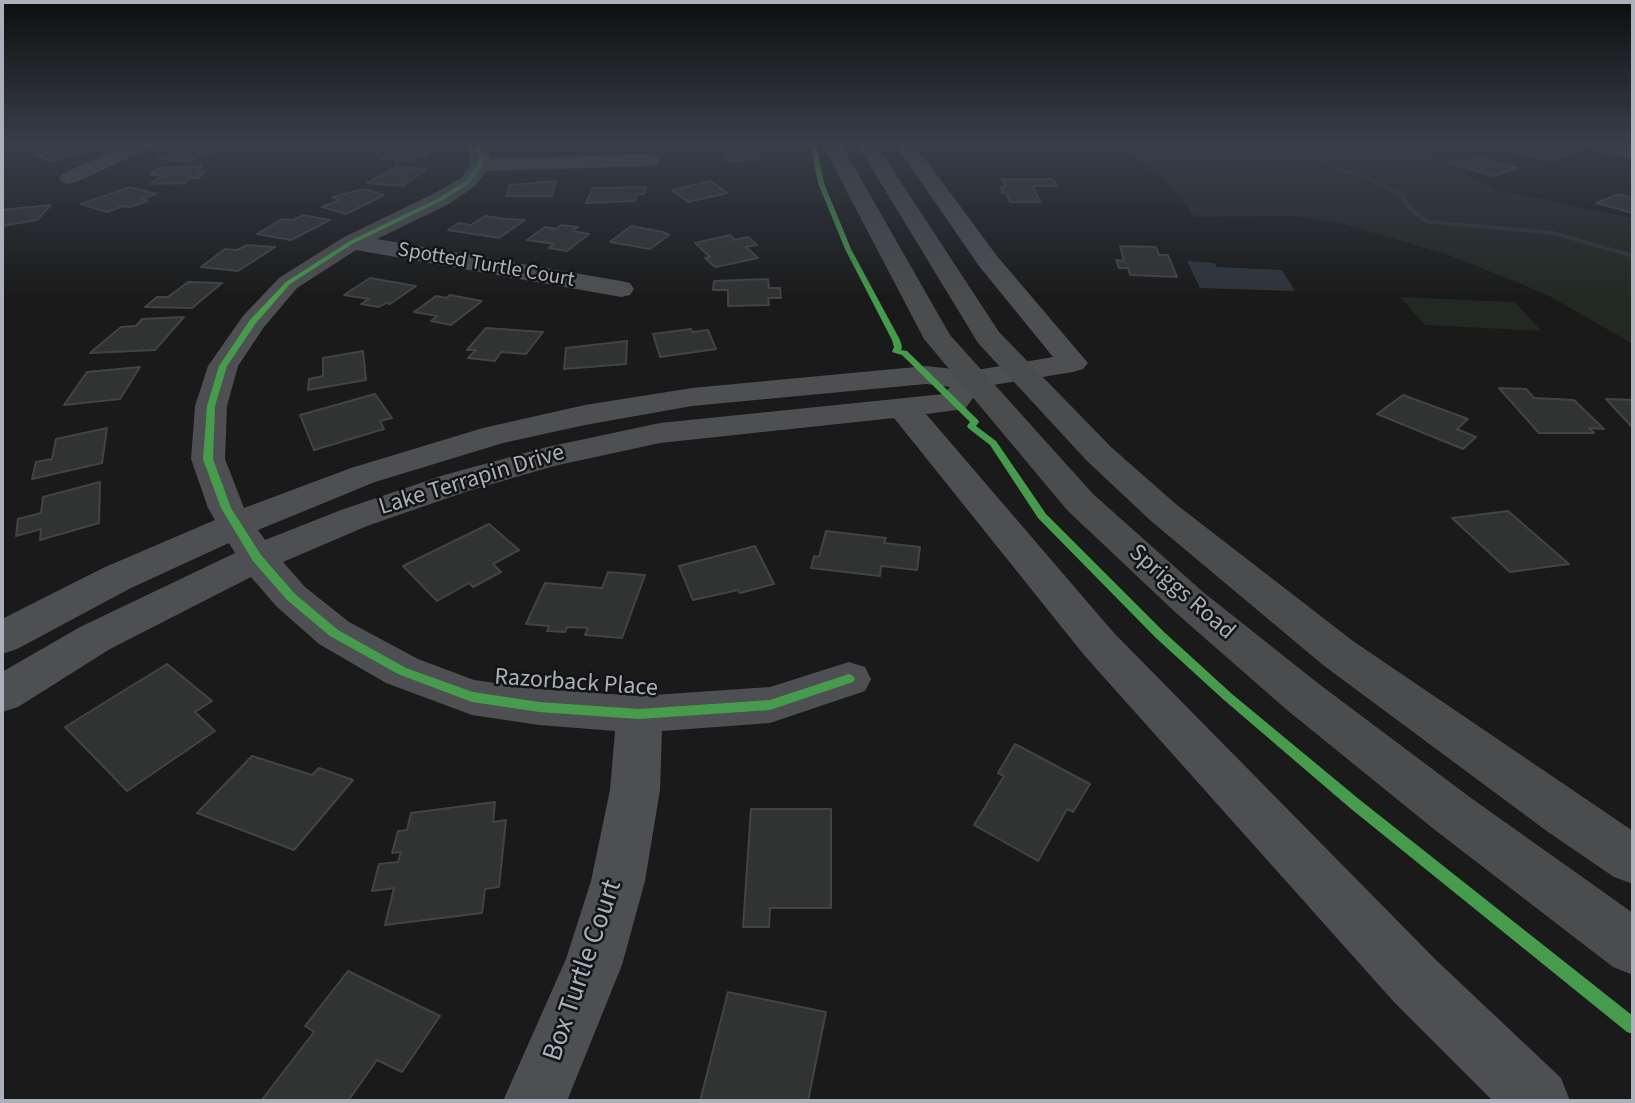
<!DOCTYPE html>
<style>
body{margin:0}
#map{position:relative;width:1635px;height:1103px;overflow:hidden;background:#1a1a1a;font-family:"Source Sans 3",sans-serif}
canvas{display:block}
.frame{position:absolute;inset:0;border:4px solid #abb0ba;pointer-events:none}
</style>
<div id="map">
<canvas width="1635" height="1103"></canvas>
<div class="frame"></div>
</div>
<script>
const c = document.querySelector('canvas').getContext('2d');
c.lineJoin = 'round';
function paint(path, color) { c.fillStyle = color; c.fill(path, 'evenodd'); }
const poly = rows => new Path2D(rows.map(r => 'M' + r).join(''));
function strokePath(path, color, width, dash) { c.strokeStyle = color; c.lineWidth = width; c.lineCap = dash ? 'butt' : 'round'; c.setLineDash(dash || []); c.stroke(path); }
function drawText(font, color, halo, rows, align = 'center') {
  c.font = font + ' "Source Sans 3",sans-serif'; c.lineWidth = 5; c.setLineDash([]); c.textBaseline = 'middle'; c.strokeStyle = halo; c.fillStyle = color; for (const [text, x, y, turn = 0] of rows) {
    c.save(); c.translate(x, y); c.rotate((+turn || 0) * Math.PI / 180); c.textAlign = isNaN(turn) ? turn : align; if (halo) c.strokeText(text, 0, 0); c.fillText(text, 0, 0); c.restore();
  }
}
paint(poly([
 [1415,144,1495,190,1633,218,1633,344,1551,297,1519,283,1449,255,1344,224,1294,216,1195,217,1166,180,1119,145],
 [1400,297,1515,302,1541,331,1425,325]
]), '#222822');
paint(poly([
 [1187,261,1214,263,1217,267,1282,270,1295,291,1200,288]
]), '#2d353b');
paint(poly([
 [1278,144,1288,144,1309,150,1327,162,1374,179,1404,194,1410,205,1429,220,1554,231,1633,254,1633,258,1554,235,1425,223,1405,207,1400,196,1370,181,1323,164,1305,152,1278,144]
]), '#2d353b');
const building = poly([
 [28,144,61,144,37,152,15,148,28,144],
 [75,144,91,150,52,161,36,156,75,144],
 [418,144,428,155,396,161,393,157,381,159,376,153,418,144],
 [751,144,760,159,728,161,720,146,751,144],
 [1533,144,1543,146,1571,153,1552,161,1514,151,1533,144],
 [195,146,217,149,185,162,158,158,195,146],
 [1477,157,1517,168,1493,176,1446,163,1455,159,1464,162,1477,157],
 [202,166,196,172,204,172,199,178,189,178,185,183,151,184,162,175,150,175,158,168,202,166],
 [396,167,426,169,403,186,367,183,396,167],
 [1002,179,1053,179,1057,186,1033,186,1040,202,1010,202,1006,193,1002,193,1001,187,1006,187,1002,179],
 [556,181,552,196,506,196,510,185,556,181],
 [711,181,727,193,688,202,672,190,711,181],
 [130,187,156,194,142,199,148,201,129,207,123,206,107,212,81,204,130,187],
 [646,187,644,194,637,194,635,201,586,203,593,188,646,187],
 [364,189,384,195,346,214,322,207,340,200,332,197,364,189],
 [1619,194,1633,198,1633,213,1596,203,1619,194],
 [51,205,37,220,2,226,2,210,51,205],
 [303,215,330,220,291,240,257,234,282,219,293,220,303,215],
 [485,216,506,219,525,220,499,238,448,230,459,223,471,225,485,216],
 [561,225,578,227,572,231,589,234,567,251,549,248,554,244,527,240,545,227,556,229,561,225],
 [631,226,663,232,669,235,650,249,610,242,631,226],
 [730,235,735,240,748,237,757,245,746,247,758,258,715,267,705,258,710,257,695,243,730,235],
 [247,245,275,247,238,271,201,267,225,249,237,250,247,245],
 [1120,246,1156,247,1159,255,1168,255,1177,277,1130,275,1128,268,1119,268,1116,260,1124,261,1120,246],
 [370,278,416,286,390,304,386,303,379,307,361,304,369,299,344,295,370,278],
 [768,279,769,288,780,288,781,298,768,298,769,305,728,306,728,290,713,290,714,281,768,279],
 [188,282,222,283,192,308,145,307,157,297,168,297,188,282],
 [450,295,482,301,451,325,431,321,437,316,414,312,436,296,446,298,450,295],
 [184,317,155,350,90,353,121,327,136,326,142,319,184,317],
 [486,328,543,332,526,354,501,352,495,361,468,358,476,350,467,350,486,328],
 [691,329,692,332,708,330,716,349,660,357,653,334,691,329],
 [627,341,626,364,564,369,566,348,627,341],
 [363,351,366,380,308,390,309,379,323,376,323,358,363,351],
 [140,367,120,399,64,405,87,372,140,367],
 [1499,388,1526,389,1534,398,1574,400,1604,429,1589,428,1594,433,1539,433,1499,388],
 [375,394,392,418,380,421,384,429,314,450,300,415,375,394],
 [1403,395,1468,419,1457,429,1476,437,1463,449,1377,414,1403,395],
 [1606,399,1633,400,1633,428,1606,399],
 [107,428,102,463,32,479,36,462,52,459,56,439,107,428],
 [100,482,99,523,40,540,41,529,16,536,18,519,41,513,43,497,100,482],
 [1508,511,1569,564,1510,572,1452,518,1508,511],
 [489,524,519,550,493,564,501,572,473,587,469,583,437,601,403,566,489,524],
 [826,531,886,538,884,543,920,547,917,570,881,566,880,576,811,568,814,556,819,557,826,531],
 [755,546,774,584,740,593,738,590,693,600,679,566,755,546],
 [608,572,645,575,622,638,585,635,588,628,567,627,565,632,547,631,549,626,526,624,545,583,602,588,608,572],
 [167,664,212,701,195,712,215,731,127,791,65,727,167,664],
 [1015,744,1090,784,1073,812,1067,809,1038,861,974,825,1004,776,998,773,1015,744],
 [252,756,312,775,319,768,353,780,294,850,197,813,252,756],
 [495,802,493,822,506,820,499,887,485,889,482,913,385,925,394,888,372,891,379,864,398,862,401,852,392,853,398,831,407,830,411,813,495,802],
 [751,809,831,809,831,908,770,908,769,927,743,927,751,809],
 [348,971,440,1016,402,1072,377,1060,348,1101,261,1101,314,1032,305,1026,348,971],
 [728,992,826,1012,808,1101,700,1101,728,992]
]);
paint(building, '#313232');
strokePath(building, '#424346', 2);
paint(poly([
 [127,144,153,144,151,148,76,182,69,184,62,182,59,178,62,174,127,144],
 [467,144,487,144,491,159,650,154,657,156,660,160,657,164,650,166,486,171,475,186,449,204,377,239,621,281,630,283,634,289,630,295,621,297,356,250,297,288,264,327,238,366,227,406,225,459,244,508,351,468,483,428,585,405,692,388,926,366,971,371,1053,357,979,266,895,144,914,144,997,256,1088,363,1083,369,1073,372,981,387,965,409,926,414,1114,633,1436,960,1561,1078,1570,1101,1493,1101,1394,1002,1084,655,894,418,660,443,554,466,468,491,367,526,283,562,305,587,349,622,418,659,474,680,539,689,639,696,770,687,849,662,865,667,871,679,865,691,770,723,662,731,660,790,645,881,622,965,567,1101,503,1101,566,959,591,881,610,790,615,731,539,725,472,715,386,683,319,644,277,607,251,577,110,649,18,707,2,712,2,672,80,627,235,553,229,543,131,588,17,649,2,654,2,619,103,568,215,520,208,508,191,459,195,406,208,366,243,316,279,278,344,237,433,194,461,178,470,165,467,144],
 [926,384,950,387,944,394,660,423,547,447,444,475,341,510,265,540,258,530,375,482,503,443,585,425,692,406,926,384],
 [1586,144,1620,144,1633,148,1633,160,1588,148,1586,144]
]), '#4e4f52');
paint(poly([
 [822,144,841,144,950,335,1093,494,1203,592,1319,684,1471,798,1633,913,1633,975,1613,967,1435,830,1287,710,1175,612,1067,510,924,339,822,144],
 [857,144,876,144,999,332,1111,447,1177,505,1353,641,1633,831,1633,884,1614,877,1548,832,1323,665,1151,521,1087,461,978,343,857,144]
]), '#4b4c4e');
paint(poly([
 [475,144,480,144,484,157,483,165,470,183,443,200,354,243,290,284,256,323,227,366,215,406,213,459,231,508,261,555,295,594,338,630,406,668,473,692,539,702,639,709,770,700,849,674,853,676,855,679,853,682,770,710,639,719,539,712,472,702,398,674,330,636,287,600,253,561,221,508,203,459,207,406,219,366,250,320,286,282,350,241,439,198,466,181,477,165,478,157,475,144],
 [810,144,816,144,824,183,851,249,900,340,902,347,901,350,907,351,978,420,979,422,976,426,996,441,1046,514,1164,632,1232,694,1360,800,1633,1016,1633,1034,1627,1032,1350,808,1224,700,1156,638,1038,518,990,445,968,428,967,426,970,422,902,355,892,352,894,347,892,340,845,249,818,183,810,144]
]), '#469c4c');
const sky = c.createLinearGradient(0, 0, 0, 299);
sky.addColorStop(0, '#0e0e0e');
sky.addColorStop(0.48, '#383e49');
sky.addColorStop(1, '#383e4900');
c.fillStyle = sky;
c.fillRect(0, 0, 1635, 299);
drawText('21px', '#abb0ba', '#141416', [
 ["Spotted Turtle Court",486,266,10]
]);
drawText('24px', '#abb0ba', '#141416', [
 ["Lake Terrapin Drive",472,481,-17],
 ["Spriggs Road",1181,593,41],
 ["Razorback Place",576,684,4]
]);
drawText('28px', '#abb0ba', '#141416', [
 ["Box Turtle Court",584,971,-71]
]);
</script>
